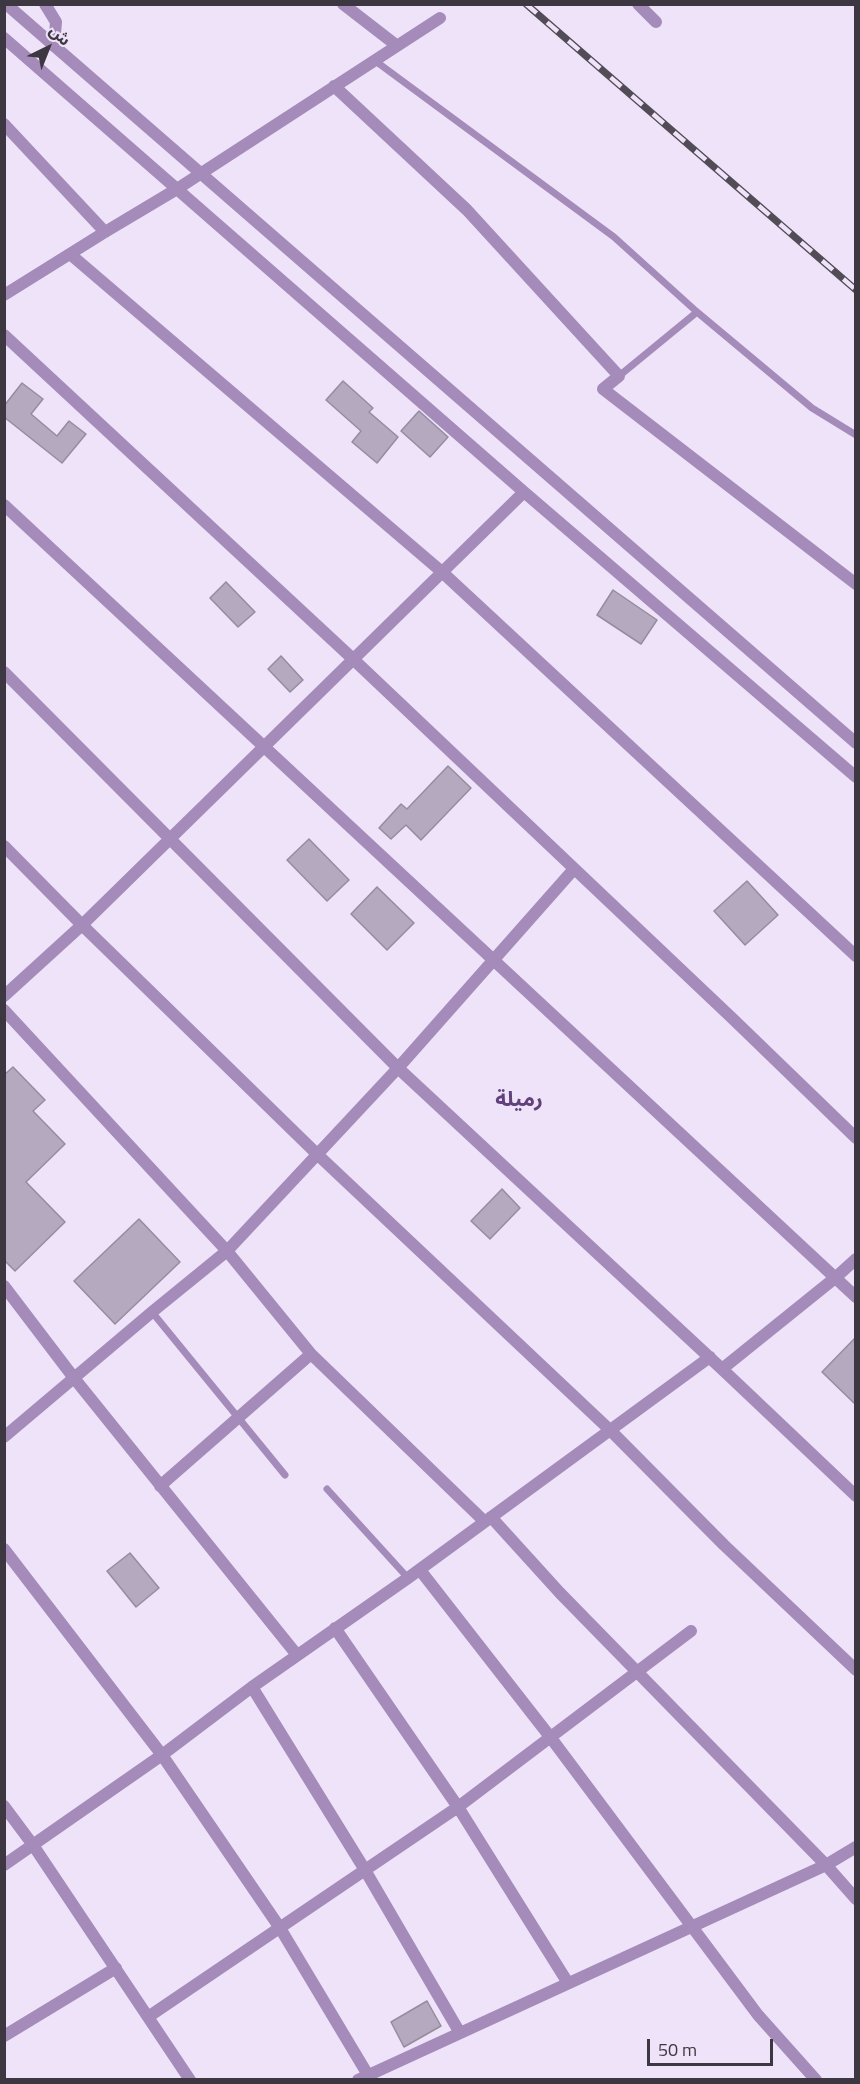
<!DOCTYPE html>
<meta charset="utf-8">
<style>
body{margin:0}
#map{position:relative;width:860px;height:2084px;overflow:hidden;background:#eee3f8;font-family:"Titillium Web","Noto Sans Arabic",sans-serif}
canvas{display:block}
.frame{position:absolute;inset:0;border:6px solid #3c3740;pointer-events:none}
.north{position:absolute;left:18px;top:18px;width:60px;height:60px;-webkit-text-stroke:4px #eee3f8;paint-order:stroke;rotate:43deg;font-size:16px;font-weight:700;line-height:24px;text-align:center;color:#3c3740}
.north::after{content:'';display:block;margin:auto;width:21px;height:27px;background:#3c3740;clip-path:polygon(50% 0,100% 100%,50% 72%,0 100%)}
.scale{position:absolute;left:647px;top:2039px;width:126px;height:27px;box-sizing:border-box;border:3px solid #3c3740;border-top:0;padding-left:8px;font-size:18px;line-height:21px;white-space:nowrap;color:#3c3740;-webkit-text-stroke:4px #eee3f8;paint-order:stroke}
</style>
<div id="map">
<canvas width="860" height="2084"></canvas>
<div class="frame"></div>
<div class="north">ش</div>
<div class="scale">50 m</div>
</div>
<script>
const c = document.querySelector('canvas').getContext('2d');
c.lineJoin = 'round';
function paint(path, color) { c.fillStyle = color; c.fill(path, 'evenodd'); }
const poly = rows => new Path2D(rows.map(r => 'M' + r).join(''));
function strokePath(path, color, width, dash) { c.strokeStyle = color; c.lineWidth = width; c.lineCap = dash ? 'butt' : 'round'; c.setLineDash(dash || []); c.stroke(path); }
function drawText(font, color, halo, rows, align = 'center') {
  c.font = font + ' "Titillium Web","Noto Sans Arabic",sans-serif'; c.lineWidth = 5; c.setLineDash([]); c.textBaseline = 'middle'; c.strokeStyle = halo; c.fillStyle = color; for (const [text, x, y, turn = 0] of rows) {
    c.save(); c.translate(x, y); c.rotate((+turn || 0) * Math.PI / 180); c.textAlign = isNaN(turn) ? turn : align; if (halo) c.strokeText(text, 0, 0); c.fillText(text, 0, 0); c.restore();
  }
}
const building = poly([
 [343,381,373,408,369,412,398,437,377,463,352,442,361,431,326,400,343,381],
 [22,383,43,399,31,414,57,436,69,421,86,434,62,463,4,417,4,406,22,383],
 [419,411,448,437,430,457,401,431,419,411],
 [226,582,255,612,238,627,210,598,226,582],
 [613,590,657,620,641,644,597,615,613,590],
 [281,656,303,680,290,692,268,669,281,656],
 [448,766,471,788,421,840,406,825,391,839,379,828,401,804,407,809,448,766],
 [309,839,349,880,327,901,287,860,309,839],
 [747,881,778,915,745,945,714,911,747,881],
 [377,887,414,923,387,950,351,914,377,887],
 [13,1067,45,1100,33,1111,65,1144,26,1182,65,1222,15,1271,4,1260,4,1075,13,1067],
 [502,1189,520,1208,490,1239,471,1221,502,1189],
 [139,1219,180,1262,115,1324,74,1281,139,1219],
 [855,1338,855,1404,822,1372,855,1338],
 [130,1553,159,1588,136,1607,107,1571,130,1553],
 [427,2001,441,2026,404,2047,391,2022,427,2001]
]);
paint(building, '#b4a9be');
strokePath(building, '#968ca0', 1.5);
strokePath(poly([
 [374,60,614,237,697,312,812,408,856,435],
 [619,376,697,312],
 [152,1312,285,1475],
 [327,1489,408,1578]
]), '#a48bb9', 7);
strokePath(poly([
 [6,4,856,743],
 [45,4,56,22,54,46],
 [343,4,396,45],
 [638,4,656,22],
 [4,38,524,492,856,777],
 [334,86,467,210,619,376,603,389,856,584],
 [4,124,105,232],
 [70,254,442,572,856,956],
 [4,295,105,232,177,189,440,18],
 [4,335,353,659,733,1019,856,1138],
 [4,505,856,1297],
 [4,672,398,1068,722,1369,856,1496],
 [4,846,82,925,318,1155,611,1431,724,1545,856,1670],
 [4,996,82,925,524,492],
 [4,1010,227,1251,311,1354,484,1521],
 [4,1286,74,1378,297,1655],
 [722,1369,835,1278,856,1259],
 [4,1437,152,1312,227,1251,398,1068,574,869],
 [160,1486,311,1354],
 [491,1517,560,1593,826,1865,856,1899],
 [4,1549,162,1755,280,1928,368,2075],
 [420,1570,551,1738,758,2015,816,2080],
 [335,1628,458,1807,568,1983],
 [252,1687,365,1870,460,2033],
 [4,1806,33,1845,190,2080],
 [4,1865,162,1755,252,1687,408,1578,710,1357],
 [148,2017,458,1807,691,1631],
 [4,2036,116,1968],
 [358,2080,826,1865,856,1847]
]), '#a48bb9', 12);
const rail = poly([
 [526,4,856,290]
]);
strokePath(rail, '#524c57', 7);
strokePath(rail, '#eee3f8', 4.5, [14]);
drawText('bold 21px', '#61407b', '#eee3f8', [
 ["رميلة",519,1101]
]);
</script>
